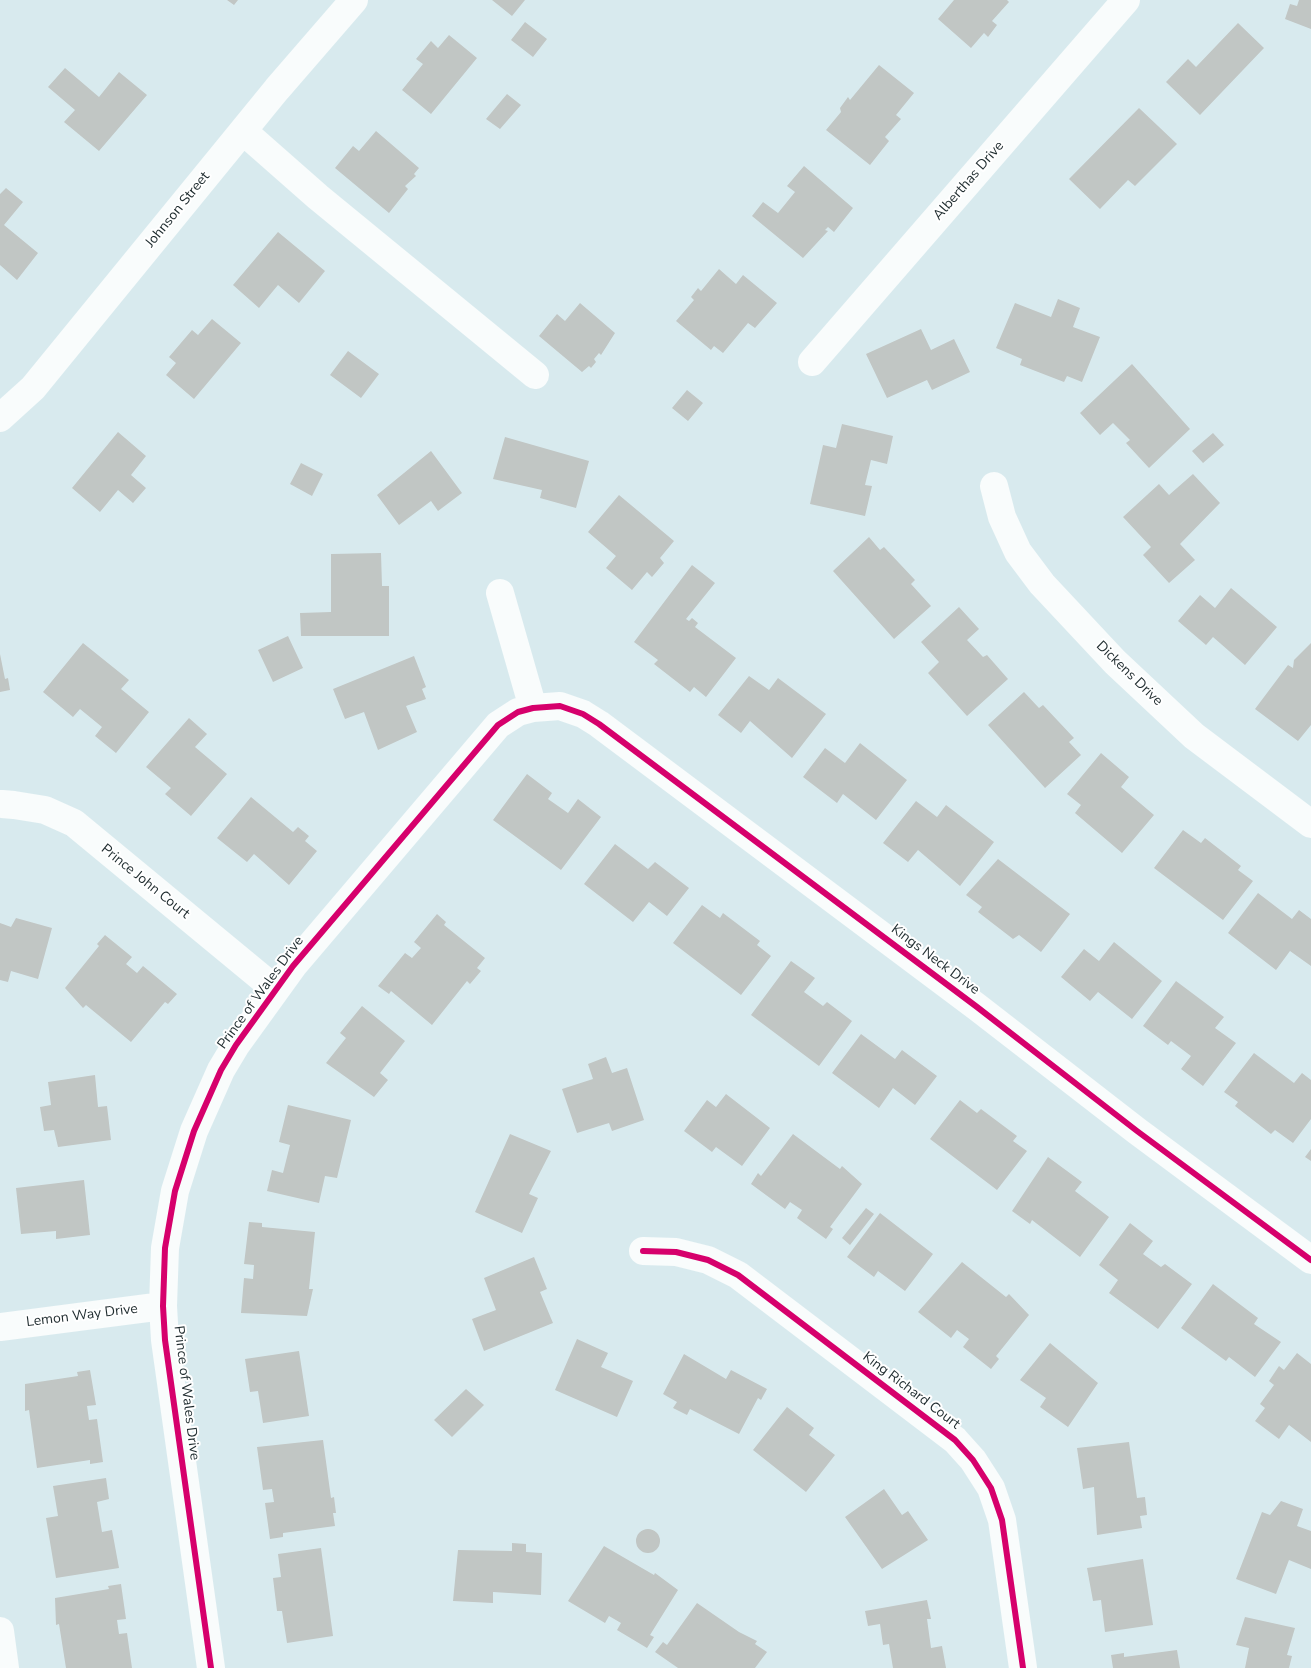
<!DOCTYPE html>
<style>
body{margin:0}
canvas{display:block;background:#d8eaee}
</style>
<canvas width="1311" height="1668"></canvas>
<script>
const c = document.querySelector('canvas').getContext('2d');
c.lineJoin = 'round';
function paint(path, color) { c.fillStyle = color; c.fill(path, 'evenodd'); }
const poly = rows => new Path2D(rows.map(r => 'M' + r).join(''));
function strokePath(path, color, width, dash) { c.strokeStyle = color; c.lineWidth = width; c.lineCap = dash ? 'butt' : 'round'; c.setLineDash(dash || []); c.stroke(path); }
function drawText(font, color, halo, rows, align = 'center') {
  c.font = font + ' "Nunito Sans",sans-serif'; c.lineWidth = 4; c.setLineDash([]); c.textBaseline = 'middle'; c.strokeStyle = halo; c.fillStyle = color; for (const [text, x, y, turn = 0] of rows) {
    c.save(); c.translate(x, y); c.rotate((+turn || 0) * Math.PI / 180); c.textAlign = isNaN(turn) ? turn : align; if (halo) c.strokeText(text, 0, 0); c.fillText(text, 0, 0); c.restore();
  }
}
paint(poly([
 [227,0,238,0,234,5],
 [492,0,525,0,512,16],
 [954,0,1007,0,1009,2,992,21,997,25,988,37,984,33,971,48,938,19],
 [1299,0,1311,0,1311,29,1285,19,1290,4,1297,6],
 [525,22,547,39,533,57,511,40],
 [1238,23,1264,48,1200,115,1166,82,1188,59,1196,67],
 [449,35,477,58,431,114,402,90,423,64,416,59,431,41,438,48],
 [879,65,914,93,896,115,901,119,885,137,889,141,870,165,826,130,841,112,840,108,848,97,850,100],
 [65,68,99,97,119,72,147,95,99,151,64,122,75,110,48,87],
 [507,94,521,105,500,129,486,119],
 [1139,108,1177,144,1135,186,1128,180,1100,209,1069,179],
 [376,131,419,168,414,174,416,176,405,186,408,189,389,213,335,168,353,146,359,151],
 [804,166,853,208,834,232,828,227,825,230,828,231,803,258,752,216,763,202,778,213,795,192,787,186],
 [6,188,23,202,4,225,38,253,17,280,0,265,0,194],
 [278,232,325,271,299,303,278,285,259,308,233,285],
 [719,269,736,284,743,275,777,303,755,328,748,323,723,353,714,346,711,350,676,321,694,300,691,297,698,288,701,291],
 [1058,299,1080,308,1073,327,1100,337,1082,382,1067,376,1064,382,1020,365,1022,359,996,348,1015,303,1051,317],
 [580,303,615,333,601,355,599,353,594,359,596,362,591,368,589,366,582,372,539,336,557,314,565,321],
 [212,319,241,343,194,399,166,375,176,363,169,357,192,330,198,335],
 [921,329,931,350,954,339,970,372,932,390,927,380,887,398,866,354],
 [348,351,379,374,361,398,330,375],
 [1132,364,1190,429,1149,468,1126,443,1130,440,1113,423,1100,435,1080,413],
 [687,390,703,403,688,421,672,408],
 [842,424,893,436,887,464,871,460,865,485,872,486,865,516,810,504,823,445,836,448],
 [118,432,146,456,131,475,146,488,133,503,118,490,100,512,72,488],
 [1213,433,1224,445,1203,463,1192,451],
 [505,437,589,461,576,508,540,498,542,490,493,479],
 [431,451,462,493,438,511,431,501,399,525,377,495],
 [301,463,323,474,312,496,290,484],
 [1193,474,1220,503,1180,544,1195,560,1169,583,1143,555,1151,547,1123,517,1159,484,1169,495],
 [619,495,674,541,660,558,664,563,652,577,647,572,632,590,606,568,616,556,588,532],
 [869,537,880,550,884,547,915,580,911,584,931,606,894,639,833,571],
 [381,553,382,586,389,586,389,636,301,636,300,613,331,612,331,554],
 [692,565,715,583,686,619,689,621,692,618,698,623,695,627,736,658,706,697,694,687,690,692,654,664,658,660,634,642],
 [1231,588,1277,627,1245,665,1213,637,1206,645,1178,621,1200,595,1215,608],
 [959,607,979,629,967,640,983,657,987,655,1008,679,967,716,928,673,939,662,921,642],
 [288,636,303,668,273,682,258,650],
 [83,643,129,680,121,689,149,712,116,753,95,736,102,727,80,709,73,717,43,692],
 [1311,643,1311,725,1298,741,1255,709,1288,665,1293,668,1294,660],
 [0,654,5,679,8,678,10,690,0,692],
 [414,656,426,687,422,689,426,699,406,706,417,732,378,750,364,712,345,719,333,689],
 [749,676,769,690,778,678,826,714,792,758,750,721,741,733,718,715],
 [1024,692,1039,708,1043,705,1074,738,1069,742,1081,755,1045,788,988,725],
 [189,718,207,734,195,747,227,774,191,816,165,794,171,788,146,767],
 [860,743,907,780,876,820,843,794,837,803,803,777,825,748,845,763],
 [1101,753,1129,777,1121,787,1154,815,1122,853,1075,813,1081,805,1067,794],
 [527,774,552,793,548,799,568,813,578,799,601,817,561,870,493,820],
 [251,797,293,832,298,827,309,836,305,841,317,851,289,885,254,854,247,862,217,838],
 [916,801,937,817,946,805,994,842,960,886,918,850,908,862,883,843],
 [1183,830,1201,843,1205,838,1241,866,1238,870,1253,881,1223,920,1154,868],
 [615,844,648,869,655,862,689,888,667,916,649,902,633,922,584,884],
 [998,859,1070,914,1041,952,1019,935,1013,939,978,912,982,907,966,895],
 [1258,893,1292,919,1299,910,1311,919,1311,966,1290,951,1276,970,1228,933],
 [702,905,720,918,723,913,760,941,757,945,771,956,741,995,673,943],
 [437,914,446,922,444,925,485,958,477,968,481,971,470,984,467,981,432,1025,391,991,389,994,378,986,405,953,412,958,421,948,414,942],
 [16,918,52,928,38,979,11,971,8,982,0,980,0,923,11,927],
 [105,935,132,957,126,964,137,973,143,966,177,994,168,1004,165,1002,131,1042,86,1005,83,1008,65,988,99,946,97,944],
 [1114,942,1162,981,1132,1019,1098,992,1090,1001,1061,977,1084,949,1099,961],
 [791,961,815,978,804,992,823,1006,827,1002,852,1021,819,1066,751,1015],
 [1176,981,1224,1017,1215,1028,1236,1043,1203,1086,1181,1069,1191,1056,1171,1041,1168,1045,1143,1026],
 [362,1006,405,1041,380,1073,388,1080,374,1097,326,1063,346,1038,340,1033],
 [861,1034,895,1059,902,1050,937,1076,915,1105,893,1088,879,1108,832,1073],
 [1254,1053,1294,1083,1302,1073,1311,1080,1311,1119,1293,1143,1275,1130,1271,1134,1235,1106,1238,1102,1224,1092],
 [606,1057,612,1073,627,1068,644,1120,612,1131,609,1123,577,1133,562,1089,593,1079,588,1064],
 [95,1075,98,1107,107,1106,111,1140,58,1147,54,1130,44,1131,40,1107,51,1105,48,1082],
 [726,1094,770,1128,742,1166,716,1147,712,1152,684,1131,707,1100,716,1107],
 [960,1100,977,1113,981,1109,1017,1136,1013,1141,1027,1151,997,1190,930,1139],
 [288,1105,351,1120,337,1178,325,1176,319,1203,267,1191,272,1170,283,1173,290,1145,279,1142],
 [510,1134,551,1151,529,1194,538,1198,522,1233,475,1212],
 [793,1134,840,1169,842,1166,862,1184,830,1227,833,1229,826,1239,797,1218,802,1210,790,1202,785,1209,751,1184,758,1173,761,1176],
 [1311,1149,1311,1161,1305,1157],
 [1048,1157,1082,1182,1075,1191,1109,1217,1080,1257,1032,1220,1030,1224,1012,1211],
 [84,1180,90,1235,56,1239,56,1231,21,1234,16,1188],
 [866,1208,874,1214,850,1245,842,1238],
 [880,1213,933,1254,905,1291,878,1271,874,1277,847,1257],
 [249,1222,262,1223,262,1227,315,1232,309,1289,313,1289,307,1316,241,1313,244,1278,253,1279,254,1265,244,1264],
 [1130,1223,1153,1241,1143,1254,1161,1267,1165,1264,1192,1284,1158,1329,1109,1293,1118,1280,1099,1265],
 [534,1257,547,1289,540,1292,553,1323,484,1351,472,1319,496,1310,484,1278],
 [962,1262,1006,1297,1009,1294,1029,1315,996,1356,999,1359,991,1369,963,1347,969,1339,957,1330,951,1338,918,1312],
 [1213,1284,1258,1318,1254,1324,1281,1342,1255,1377,1229,1357,1226,1361,1181,1328],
 [577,1339,608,1353,601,1367,633,1381,617,1417,555,1390],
 [1050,1343,1098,1383,1068,1427,1040,1407,1046,1398,1020,1380],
 [299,1351,309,1416,263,1423,258,1391,250,1392,245,1359],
 [1297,1353,1311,1364,1311,1442,1289,1425,1279,1439,1255,1421,1265,1408,1260,1404,1274,1385,1269,1381,1279,1366,1284,1370],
 [684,1354,726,1379,731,1370,767,1389,761,1400,758,1398,739,1434,690,1409,687,1415,673,1408,677,1402,663,1394],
 [90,1370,96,1405,87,1406,89,1420,97,1419,103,1462,90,1464,90,1460,37,1468,29,1410,25,1411,25,1384,78,1376,77,1372],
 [466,1389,484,1405,452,1437,434,1420],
 [787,1407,814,1428,809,1435,835,1455,806,1492,753,1450],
 [323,1440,331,1498,334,1497,336,1513,333,1513,335,1526,283,1533,283,1537,270,1539,265,1503,274,1502,272,1489,263,1490,257,1447],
 [1129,1442,1137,1498,1145,1497,1147,1515,1140,1516,1142,1528,1097,1535,1094,1487,1083,1489,1077,1448],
 [106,1478,109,1499,97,1502,102,1532,112,1530,119,1568,56,1578,46,1518,58,1516,53,1486],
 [884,1489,902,1515,908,1511,928,1540,882,1569,845,1517],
 [1281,1501,1303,1509,1297,1526,1311,1531,1311,1569,1289,1560,1276,1594,1236,1579,1262,1512,1270,1515],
 '636 1541a12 12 0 1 1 24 0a12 12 0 1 1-24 0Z',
 [512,1543,526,1544,526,1552,542,1553,541,1595,493,1592,493,1603,453,1601,458,1550,512,1551],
 [604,1546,654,1575,655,1573,678,1590,650,1635,654,1637,647,1648,617,1630,621,1623,609,1616,605,1623,568,1601],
 [321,1548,333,1636,287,1643,282,1611,277,1611,273,1578,281,1577,278,1554],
 [1143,1559,1153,1625,1105,1632,1101,1600,1093,1601,1087,1568],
 [121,1584,126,1619,117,1620,119,1634,127,1633,132,1668,66,1668,59,1624,56,1625,55,1598,109,1589,108,1586],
 [927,1600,931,1619,927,1619,931,1648,942,1646,946,1668,893,1668,889,1644,883,1645,880,1624,868,1626,865,1611],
 [697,1603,739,1632,757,1641,755,1644,767,1652,755,1668,678,1668,655,1652,663,1642,667,1645],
 [1245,1617,1295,1628,1287,1655,1292,1656,1289,1668,1245,1668,1249,1648,1236,1645],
 [1177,1650,1180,1668,1113,1668,1111,1655,1124,1653,1124,1657]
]), '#c1c6c4');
strokePath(poly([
 [243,131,318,197,535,375],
 [812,362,1126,0],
 [0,418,33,388,277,89,354,0],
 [994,486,1002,517,1018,552,1042,584,1115,662,1194,736,1311,824],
 [500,593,533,708],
 [2,804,14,805,45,810,74,823,275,989],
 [643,1251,676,1252,708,1260,738,1275,955,1440,973,1460,991,1488,1002,1520,1023,1668],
 [0,1327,163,1306],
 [0,1631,5,1668],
 [211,1668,165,1340,163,1306,165,1248,175,1191,194,1131,221,1070,236,1045,293,966,498,725,518,712,533,708,560,706,583,714,599,724,977,1007,1137,1131,1311,1260]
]), '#f9fcfc', 28);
strokePath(poly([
 [643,1251,676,1252,708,1260,738,1275,955,1440,973,1460,991,1488,1002,1520,1023,1668],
 [211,1668,165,1340,163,1306,165,1248,175,1191,194,1131,221,1070,236,1045,293,966,498,725,518,712,533,708,560,706,583,714,599,724,977,1007,1137,1131,1311,1260]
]), '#d6006c', 6);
drawText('14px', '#1e2b2e', '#fff', [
 ["Alberthas Drive",969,181,-49],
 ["Johnson Street",178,210,-51],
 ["Dickens Drive",1129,674,44],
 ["Prince John Court",145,882,39],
 ["Kings Neck Drive",935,960,37],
 ["Prince of Wales Drive",261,993,-54],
 ["Lemon Way Drive",82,1316,-7],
 ["King Richard Court",911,1391,37],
 ["Prince of Wales Drive",186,1393,83]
]);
</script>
